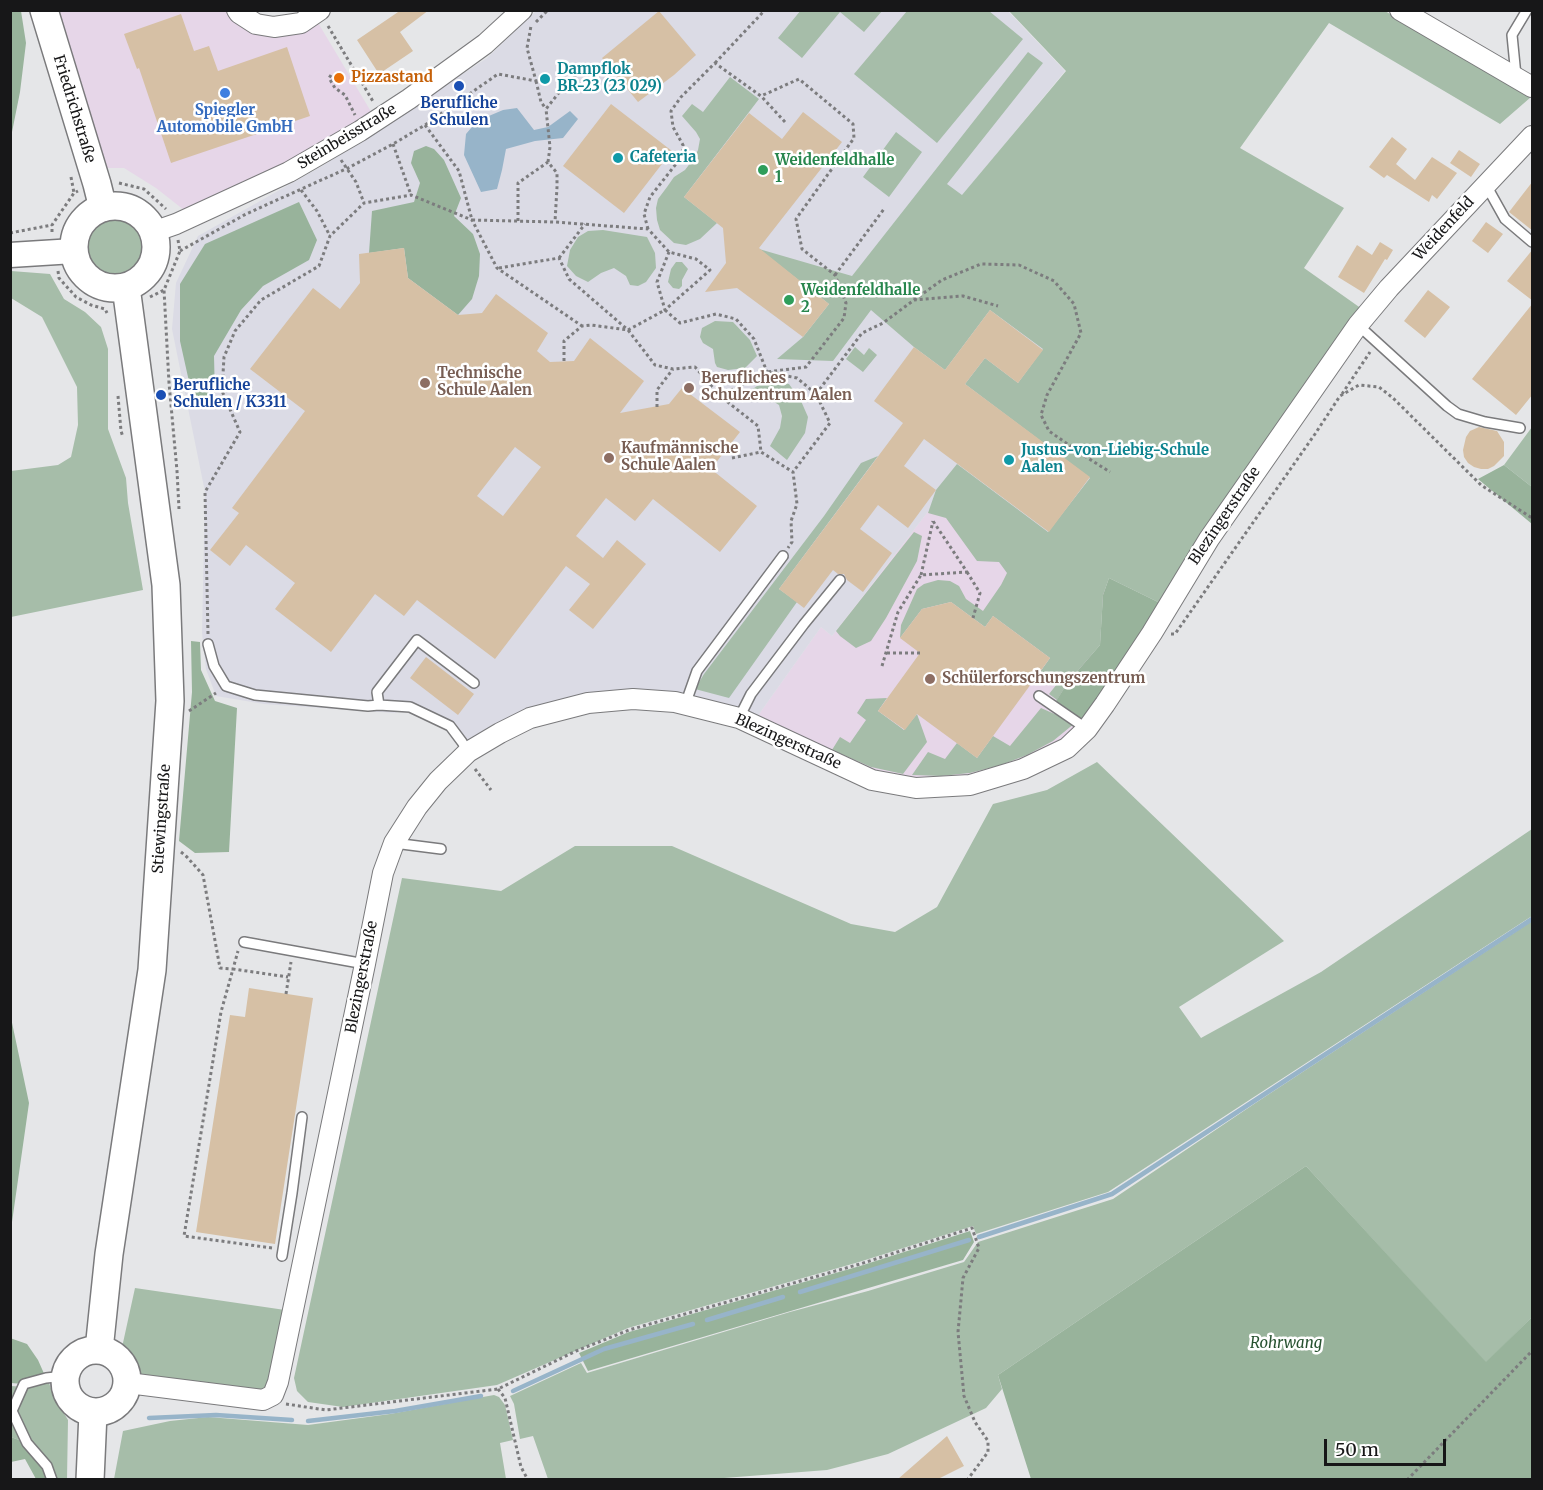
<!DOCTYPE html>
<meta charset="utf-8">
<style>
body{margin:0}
#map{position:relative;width:1543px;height:1490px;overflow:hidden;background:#e5e6e8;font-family:Merriweather,serif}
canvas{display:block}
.frame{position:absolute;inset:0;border:12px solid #171718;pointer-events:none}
.scale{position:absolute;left:1324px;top:1439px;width:122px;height:27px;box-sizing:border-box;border:3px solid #171718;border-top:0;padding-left:8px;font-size:18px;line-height:21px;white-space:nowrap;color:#171718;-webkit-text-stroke:4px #fff;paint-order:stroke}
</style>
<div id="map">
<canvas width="1543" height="1490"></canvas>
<div class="frame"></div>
<div class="scale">50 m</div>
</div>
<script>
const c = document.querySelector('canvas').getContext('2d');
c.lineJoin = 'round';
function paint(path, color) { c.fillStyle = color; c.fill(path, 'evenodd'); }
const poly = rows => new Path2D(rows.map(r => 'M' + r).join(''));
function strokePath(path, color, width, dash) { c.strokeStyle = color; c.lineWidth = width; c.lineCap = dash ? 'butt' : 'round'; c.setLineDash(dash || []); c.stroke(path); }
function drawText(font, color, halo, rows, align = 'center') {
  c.font = font + ' Merriweather,serif'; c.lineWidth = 5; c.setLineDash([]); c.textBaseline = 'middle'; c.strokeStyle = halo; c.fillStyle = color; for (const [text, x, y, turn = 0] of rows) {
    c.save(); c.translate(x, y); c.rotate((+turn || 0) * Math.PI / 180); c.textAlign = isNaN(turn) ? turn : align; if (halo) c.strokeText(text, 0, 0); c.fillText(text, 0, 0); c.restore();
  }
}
paint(poly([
 [56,11,229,11,235,20,317,21,373,115,287,165,184,210,156,188,124,168,107,168],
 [954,478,1105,590,1079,722,1067,748,1023,769,916,788,752,724,821,627,832,636]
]), '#e6d6e8');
paint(poly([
 [536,11,1008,11,1065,71,962,196,1207,526,1160,603,954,478,832,636,821,627,752,724,675,702,588,703,470,752,450,726,410,707,395,713,264,704,216,696,206,669,202,633,205,492,172,329,176,283,198,236,324,165,487,58]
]), '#dbdbe5');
paint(poly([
 [801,10,882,10,882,11,864,32,840,12,802,58,778,38],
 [907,11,989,11,1023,39,937,143,854,74],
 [1009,11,1385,11,1531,97,1500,124,1329,23,1240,148,1344,208,1304,268,1362,309,1266,441,1207,526,1160,603,1109,578,1103,595,1100,645,1068,682,1057,700,1049,694,1057,684,1040,672,1050,658,993,616,985,627,951,602,922,609,900,638,901,625,917,589,924,584,938,580,950,581,959,586,966,599,983,611,1001,585,1007,573,999,562,977,561,946,518,928,513,936,490,957,464,1048,532,1090,478,965,384,985,358,1018,383,1043,349,990,310,945,370,914,347,871,310,833,361,777,359,803,337,829,304,759,249,852,276,1028,52,1043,63,947,184,962,195,1066,71],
 [730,77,759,99,684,197,717,223,700,239,686,245,674,243,660,230,657,220,656,208,658,199,667,187,674,177,685,170,694,158,698,150,700,139,696,132,682,116,692,104,703,112],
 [896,132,922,152,889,197,863,177],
 '85 249a30 30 0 1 1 60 0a30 30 0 1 1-60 0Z',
 [603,230,647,237,655,253,656,268,646,282,638,286,630,285,626,276,614,268,601,273,588,282,576,276,567,266,570,250,578,237,588,231],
 [676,262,682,262,688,269,682,280,682,286,679,289,673,288,668,282,671,269],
 [11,271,50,274,64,299,85,312,101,327,108,349,108,429,126,478,128,503,143,590,11,617,11,471,58,465,71,457,78,425,77,387,42,317,11,298],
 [715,321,733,322,750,340,757,356,745,368,728,370,717,367,715,363,713,349,703,343,700,337,702,328],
 [855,347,864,355,869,348,877,355,863,372,846,359],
 [776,382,789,384,801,401,808,417,805,433,787,460,770,446,780,428,782,416,779,405,768,398,759,401,749,402,747,393,757,386],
 [1532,427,1532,487,1504,465],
 [878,456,779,589,797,602,729,698,695,689,704,674,824,516,861,463],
 [914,532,922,536,917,561,886,618,871,641,856,648,840,636,836,631],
 [887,698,878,711,904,730,917,714,927,742,903,774,871,767,832,750,840,737,850,743,866,720,857,713,866,699],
 [1041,708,1075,723,1053,741,1027,755,1001,765,970,773,941,776,912,775,928,752,945,759,957,743,977,758,993,736,1010,746],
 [1097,762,1284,941,1179,1007,1201,1038,1321,972,1532,829,1532,916,1108,1192,976,1234,973,1226,859,1262,628,1328,497,1385,343,1407,308,1402,297,1391,294,1378,402,878,501,891,575,846,672,846,851,924,895,932,937,907,993,804,1047,790],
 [1532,921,1532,1317,1486,1363,1306,1166,998,1375,1002,1389,986,1408,888,1454,827,1470,724,1478,723,1479,548,1479,533,1436,520,1439,514,1404,510,1396,581,1363,587,1373,790,1312,868,1291,964,1262,978,1242,1113,1199,1257,1102],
 [135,1288,285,1310,266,1392,138,1376,121,1352],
 [49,1383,54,1397,68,1420,67,1479,52,1479,27,1443,11,1437,11,1386,27,1387],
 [494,1395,499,1397,505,1405,513,1440,500,1443,506,1479,114,1479,123,1431,170,1421,208,1417,308,1425,390,1414]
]), '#a6bda9');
paint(poly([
 [11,10,21,11,26,43,20,92,11,137],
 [426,146,434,149,444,160,461,198,454,216,473,234,480,254,479,276,472,299,458,315,408,278,404,248,369,253,372,211,414,202,420,183,411,163,414,151],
 [299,202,317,240,309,260,263,286,241,310,214,356,215,397,194,404,180,341,180,284,205,244],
 [1504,465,1532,487,1532,524,1478,479],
 [1109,578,1160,603,1102,701,1079,722,1053,706,1068,682,1100,645,1103,595],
 [191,641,200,642,201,670,215,701,237,708,229,852,195,853,179,841,192,692],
 [11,1018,29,1103,11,1229,10,1229],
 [1306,1166,1486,1362,1532,1317,1532,1479,1031,1479,998,1375],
 [970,1231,974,1242,963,1260,588,1371,579,1353,629,1332,860,1266],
 [10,1338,27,1344,38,1360,46,1378,24,1384,11,1383],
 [11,1437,27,1443,52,1479,36,1479,25,1459,11,1462]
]), '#98b39b');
paint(poly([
 [517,108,534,130,548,127,570,111,578,119,563,138,535,141,506,149,502,170,497,189,481,192,464,155,466,134,477,121,503,110]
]), '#97b4c9');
strokePath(poly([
 [979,1237,1112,1194,1532,919],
 [800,1292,969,1240],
 [707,1320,783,1297],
 [513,1391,604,1349,693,1324],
 [149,1418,216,1415,292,1420],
 [308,1421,395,1411,481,1396]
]), '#97b4c9', 4.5);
paint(poly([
 [401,10,429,10,400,32,413,51,379,74,357,40],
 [659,11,696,55,674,75,638,102,602,58],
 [181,14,194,51,209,46,218,71,287,47,310,116,171,163,139,68,137,69,124,34],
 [611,104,672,151,624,213,563,166],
 [803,112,842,142,759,248,829,304,803,337,737,288,705,292,726,263,723,228,684,197,749,113,782,139],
 [1392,137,1407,149,1396,164,1415,180,1432,157,1457,173,1437,199,1432,195,1429,202,1387,175,1384,178,1369,167],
 [1459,150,1480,164,1471,177,1450,163],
 [1533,181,1533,231,1509,212],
 [1486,222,1503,234,1488,253,1472,241],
 [1380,242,1393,250,1387,260,1385,259,1364,293,1338,277,1357,245,1372,255],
 [404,248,408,278,458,315,482,313,496,294,548,333,537,351,550,362,574,361,590,338,644,381,620,413,669,404,682,388,740,432,711,469,757,506,720,552,653,499,635,521,606,498,576,536,603,558,617,540,646,564,593,629,569,610,590,584,566,566,495,659,417,600,404,616,375,594,331,652,275,609,295,583,246,545,230,566,210,550,239,513,232,508,305,411,250,369,313,288,340,309,360,283,359,254],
 [515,447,541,467,503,516,477,496],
 [1533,249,1533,301,1507,281],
 [1428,290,1450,307,1425,338,1404,321],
 [1533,303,1533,394,1516,415,1472,379],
 [990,310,1043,350,1018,383,985,358,965,384,1090,477,1049,532,924,439,904,466,936,490,908,528,878,505,860,529,892,553,863,592,847,580,844,574,838,574,833,570,804,608,779,589,903,423,874,401,914,347,945,370],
 [1479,427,1497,431,1504,442,1504,456,1494,466,1488,469,1481,469,1474,467,1468,463,1464,457,1463,450,1466,437,1470,431],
 [951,602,985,627,993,616,1050,658,977,758,917,714,905,730,878,711,920,653,900,638,922,609],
 [426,657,474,694,458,715,410,678],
 [249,988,313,998,275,1244,196,1232,230,1015,245,1017],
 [947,1436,964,1466,938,1479,898,1479]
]), '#d6c0a5');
const service = poly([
 [1516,76,1512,35,1527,10],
 [1486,185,1505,219,1532,242],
 [1358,325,1447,406,1458,414,1485,422,1520,428],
 [208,644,214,666,226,686,255,695,368,706,379,705,410,707,450,726,462,742,468,752],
 [1039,696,1087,729],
 [379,705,377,692,417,640,474,683],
 [685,705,697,671,783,556],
 [739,718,751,694,804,624,840,580],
 [394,843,441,849],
 [244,942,365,964],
 [282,1256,292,1193,302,1117],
 [52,1480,47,1466,27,1443,12,1411,24,1384,46,1378,65,1376]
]);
const minor = poly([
 [237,10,239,13,256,24,274,27,301,23,320,10],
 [1400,10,1532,87],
 [153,232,176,224,289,172,360,131,409,99,485,44,522,10],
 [128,1383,263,1400,273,1395,278,1382,365,964,383,873,394,843,417,807,438,781,468,752,500,733,530,718,588,703,633,699,675,702,739,718,872,780,916,788,970,785,1023,769,1067,748,1087,729,1105,704,1152,633,1209,539,1358,325,1389,288,1532,136]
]);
const tertiary = poly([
 [10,255,74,251]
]);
const secondary = poly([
 [44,10,97,184,103,208],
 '74 247a41 41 0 1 1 82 0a41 41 0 1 1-82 0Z',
 '65 1381a31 31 0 1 1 62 0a31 31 0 1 1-62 0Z',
 [99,1350,109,1254,152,970,170,701,166,585,126,287],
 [90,1480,93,1413]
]);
strokePath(service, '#7a7a7c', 12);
strokePath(minor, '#7a7a7c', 22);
strokePath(tertiary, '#7a7a7c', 27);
strokePath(secondary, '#7a7a7c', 30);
strokePath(poly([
 [536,22,548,10],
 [328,26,374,103],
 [715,63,765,10],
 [331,75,329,78,335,88,345,95,355,115],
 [536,81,541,102,546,109],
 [425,125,459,171,472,220,555,222,648,229,669,252,696,259,710,270,665,310,657,282,669,252],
 [393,144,411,195],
 [341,160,356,182,364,203],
 [548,162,550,147,546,109,569,80,593,63],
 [71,177,74,193],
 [119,183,144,189,166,209],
 [301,190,317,211,330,236],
 [518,221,518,183,548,162,557,173,557,187,555,222],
 [648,229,644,214,650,197,683,155,683,145,673,127,671,111,681,97,715,63,761,96,785,122],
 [52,232,52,225,74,193,78,191],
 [10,233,52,225],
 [178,240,180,251,164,290,169,383,177,471,179,509],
 [180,251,246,214,348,168,393,144,425,125,498,74,536,81,527,48,531,26],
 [559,258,585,224],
 [499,268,559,258,569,279,628,330,665,310,680,323,716,314,736,319,754,339,767,372,797,378,816,394,830,423,793,472],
 [58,271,59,278,76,297,91,305,105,309,107,313],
 [835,275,884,209],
 [150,297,164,290],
 [914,300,942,280,981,264,1019,265,1054,281,1074,304,1081,333,1047,395,1041,415,1049,431,1083,455,1110,472],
 [564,361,564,341,582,326,591,325,628,330,655,365,673,369,695,367,720,396,758,426,761,452],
 [816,394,862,333,883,323,914,300,963,296,998,306],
 [1342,394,1370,352],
 [118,396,121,431,123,437],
 [720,396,767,372,806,367,844,318,846,303,835,275,802,249,796,219,854,138,853,124,799,79,761,96],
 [657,407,657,390,673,369],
 [732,458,761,452,793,472,797,504,791,521,792,542,788,548],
 [967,572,980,593,973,618],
 [921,575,933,521],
 [208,634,205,492,240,432,222,391,224,357,235,331,261,300,319,266,330,236,364,203,411,195,472,220,497,268,582,326],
 [1171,634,1175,634,1315,434,1340,396,1359,385,1379,387,1393,398,1481,485,1532,518],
 [887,653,920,653],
 [882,666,898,612,921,575,967,572,933,521],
 [189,711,216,693],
 [475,769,491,790],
 [181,852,187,857,203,875,220,968,233,969,238,951],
 [286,994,291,962],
 [272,1248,184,1236,221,1012,233,969,288,977],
 [55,1365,76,1348,77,1345],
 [56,1389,62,1403,67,1409,70,1417],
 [498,1389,505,1398,521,1467,528,1480],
 [286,1404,326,1410,498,1389,576,1351,629,1330,860,1264,972,1228,979,1248,963,1278,958,1332,964,1396,975,1422,988,1441,988,1452,968,1479],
 [116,1415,117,1406],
 [1407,1480,1532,1351]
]), '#7c7c7e', 3, [3, 3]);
strokePath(service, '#fff', 9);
strokePath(minor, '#fff', 20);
strokePath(tertiary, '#fff', 24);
strokePath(secondary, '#fff', 27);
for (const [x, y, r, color] of [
 [339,78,6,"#e8710a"],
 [545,79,6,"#0f9aa8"],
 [459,86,6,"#1a4fb4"],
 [225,93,6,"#3f7fe0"],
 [618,158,6,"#0f9aa8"],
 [763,170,6,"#2e9e5b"],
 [789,300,6,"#2e9e5b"],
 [425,383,6,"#8d6e63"],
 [689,388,6,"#8d6e63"],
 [161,395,6,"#1a4fb4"],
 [609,458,6,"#8d6e63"],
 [1009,460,6,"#0f9aa8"],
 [930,679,6,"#8d6e63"]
]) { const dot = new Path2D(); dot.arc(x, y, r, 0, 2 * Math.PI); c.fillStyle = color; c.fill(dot); strokePath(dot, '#fff', 2); }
drawText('bold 15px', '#0d838f', '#fff', [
 ["Dampflok",557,70],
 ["BR-23 (23 029)",557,87],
 ["Cafeteria",630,158],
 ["Justus-von-Liebig-Schule",1021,451],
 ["Aalen",1021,468]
], 'left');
drawText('bold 15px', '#c56008', '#fff', [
 ["Pizzastand",351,78]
], 'left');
drawText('bold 15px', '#164399', '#fff', [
 ["Berufliche",459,104],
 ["Schulen",459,121],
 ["Berufliche",173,386,"left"],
 ["Schulen / K3311",173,403,"left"]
]);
drawText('15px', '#171718', '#fff', [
 ["Friedrichstraße",74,109,73],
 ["Steinbeisstraße",347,137,-31],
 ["Weidenfeld",1444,229,-47],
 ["Blezingerstraße",1225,516,-56],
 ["Blezingerstraße",788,742,24],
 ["Stiewingstraße",162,819,-86],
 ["Blezingerstraße",362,977,-79]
]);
drawText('bold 15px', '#366cbe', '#fff', [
 ["Spiegler",225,111],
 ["Automobile GmbH",225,128]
]);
drawText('bold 15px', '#27864d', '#fff', [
 ["Weidenfeldhalle",775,161],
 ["1",775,178],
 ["Weidenfeldhalle",801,291],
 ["2",801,308]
], 'left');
drawText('bold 15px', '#785e54', '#fff', [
 ["Technische",437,374],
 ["Schule Aalen",437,391],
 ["Berufliches",701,379],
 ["Schulzentrum Aalen",701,396],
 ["Kaufmännische",621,449],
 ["Schule Aalen",621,466],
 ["Schülerforschungszentrum",942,679]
], 'left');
drawText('italic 15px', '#26512f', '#fff', [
 ["Rohrwang",1286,1344]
]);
</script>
